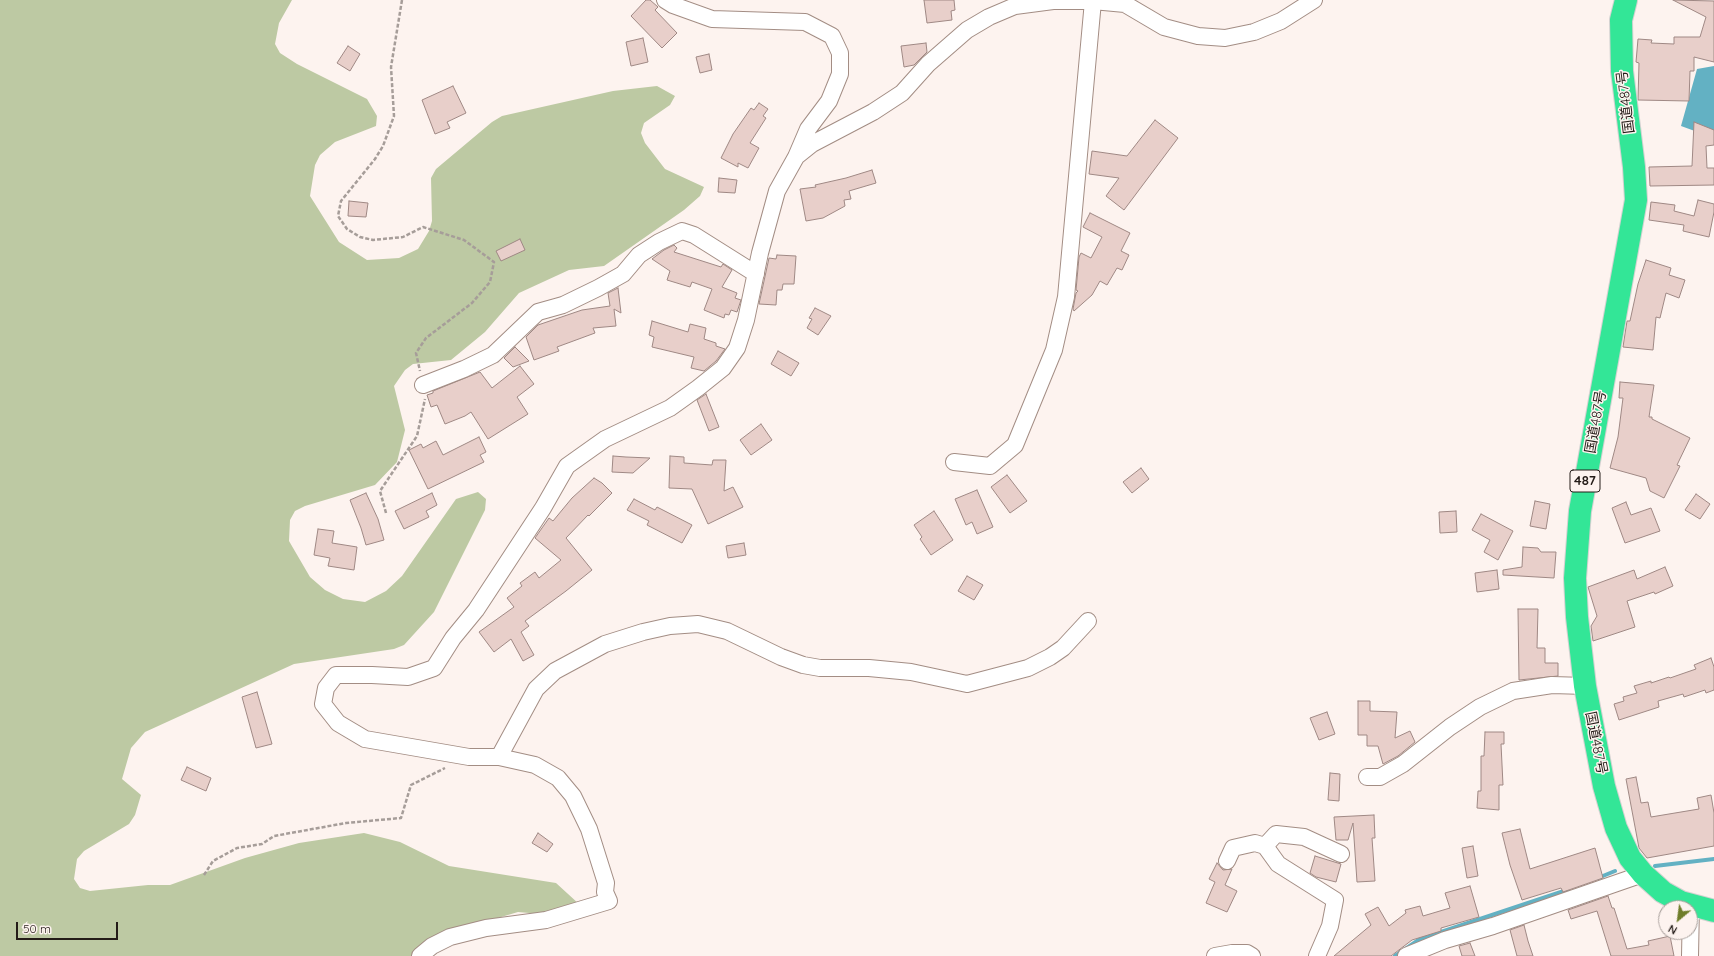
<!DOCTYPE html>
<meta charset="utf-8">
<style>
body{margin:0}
#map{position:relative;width:1714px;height:956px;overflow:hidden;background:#fdf3ef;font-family:Quicksand,sans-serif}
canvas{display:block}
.north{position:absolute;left:1658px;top:900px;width:40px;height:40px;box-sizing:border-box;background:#fdf3ef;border:1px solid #a69d99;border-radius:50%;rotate:209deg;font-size:11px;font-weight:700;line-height:16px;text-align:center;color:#241c18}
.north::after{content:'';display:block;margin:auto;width:14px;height:18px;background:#6f7d2a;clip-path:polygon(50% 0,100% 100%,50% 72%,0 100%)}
.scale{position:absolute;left:16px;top:922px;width:102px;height:18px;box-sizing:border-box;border:2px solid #241c18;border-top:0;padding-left:5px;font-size:12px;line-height:14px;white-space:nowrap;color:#241c18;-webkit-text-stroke:3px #fdf3ef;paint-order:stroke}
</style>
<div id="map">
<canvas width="1714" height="956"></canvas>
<div class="north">N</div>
<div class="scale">50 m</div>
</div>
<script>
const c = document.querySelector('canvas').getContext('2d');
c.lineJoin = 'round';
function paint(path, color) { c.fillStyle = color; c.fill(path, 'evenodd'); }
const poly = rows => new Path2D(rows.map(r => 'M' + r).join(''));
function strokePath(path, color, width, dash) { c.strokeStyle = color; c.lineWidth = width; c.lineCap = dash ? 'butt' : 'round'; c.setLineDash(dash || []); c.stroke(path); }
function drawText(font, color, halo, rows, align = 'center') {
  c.font = font + ' Quicksand,"Noto Sans JP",sans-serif'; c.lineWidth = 3; c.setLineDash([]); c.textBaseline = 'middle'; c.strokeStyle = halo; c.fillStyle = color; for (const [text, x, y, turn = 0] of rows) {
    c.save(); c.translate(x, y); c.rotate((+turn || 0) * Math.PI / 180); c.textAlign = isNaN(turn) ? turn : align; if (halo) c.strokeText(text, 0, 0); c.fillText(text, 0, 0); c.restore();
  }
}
paint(poly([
 [0,0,292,0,279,23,275,44,280,53,297,64,367,99,377,116,376,126,335,142,320,155,315,165,310,196,339,242,367,260,399,258,418,249,429,231,432,221,431,178,436,169,492,122,502,116,613,91,657,86,675,96,670,105,644,123,641,133,645,143,665,169,704,187,700,196,684,210,604,266,569,270,519,293,485,332,451,360,413,364,405,370,394,386,405,430,397,462,375,485,305,506,295,511,290,520,289,541,310,577,325,590,343,599,365,602,386,591,402,576,456,499,478,492,486,499,485,510,434,612,404,645,394,649,294,664,145,732,131,748,122,779,141,795,135,815,129,824,84,851,77,859,74,879,80,888,90,891,148,885,170,885,245,858,299,843,364,833,400,842,449,866,556,883,579,904,563,916,518,912,464,928,424,956,0,956]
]), '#bdc9a3');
paint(poly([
 [1714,66,1714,138,1681,126,1697,69]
]), '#63b1c3');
strokePath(poly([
 [1655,866,1714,859],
 [1598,878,1615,871],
 [1395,956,1420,939,1567,890]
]), '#63b1c3', 4);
const building = poly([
 [646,0,650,0,658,7,655,10,677,33,662,48,631,16,646,0],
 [924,0,954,0,955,10,951,11,952,20,927,23,924,0],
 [1673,0,1714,1,1714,62,1694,57,1694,71,1690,71,1689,101,1638,100,1639,63,1636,62,1638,39,1652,40,1651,43,1674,44,1674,37,1700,37,1706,17,1673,0],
 [643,38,648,62,631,66,626,42,643,38],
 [926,43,927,52,914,65,904,67,901,46,926,43],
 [348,46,360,54,350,71,337,63,348,46],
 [709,54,712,70,700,73,696,57,709,54],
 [453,86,466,113,447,122,450,128,435,134,422,100,453,86],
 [759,103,768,109,763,116,766,118,750,143,759,148,748,168,738,163,738,167,721,158,733,134,751,108,754,110,759,103],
 [1155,120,1178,138,1124,210,1106,196,1119,178,1089,174,1092,151,1127,156,1155,120],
 [1694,122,1714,130,1714,145,1706,146,1707,168,1714,168,1714,185,1650,186,1649,167,1692,166,1694,122],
 [872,170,876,183,849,191,851,199,844,200,845,206,823,218,806,221,800,189,816,187,815,185,846,178,872,170],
 [719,178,737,180,735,193,718,192,719,178],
 [1698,200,1714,204,1714,212,1709,237,1683,231,1684,225,1649,220,1651,202,1675,205,1674,211,1694,216,1698,200],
 [349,201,368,203,366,217,348,216,349,201],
 [1090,213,1130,233,1121,251,1129,255,1122,270,1117,268,1107,285,1100,281,1092,295,1074,311,1073,309,1076,293,1078,291,1076,290,1079,257,1081,253,1091,258,1102,237,1083,227,1090,213],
 [520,239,525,250,501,261,496,251,520,239],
 [674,245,677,248,674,252,721,267,723,264,732,270,722,287,737,293,735,298,741,300,737,312,731,310,729,315,725,314,724,318,704,310,712,289,692,282,690,287,667,280,670,271,652,259,664,250,674,245],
 [777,255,796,256,794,284,783,284,782,290,777,290,776,305,759,304,769,258,776,259,777,255],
 [1646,260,1671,268,1669,275,1685,280,1679,298,1666,293,1660,318,1656,317,1653,350,1623,347,1627,321,1630,321,1638,284,1646,260],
 [618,288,621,313,614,309,616,326,593,328,595,333,557,347,559,351,534,360,526,337,538,325,582,310,610,306,608,293,618,288],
 [815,308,831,316,818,335,807,328,812,319,809,318,815,308],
 [652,321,688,332,690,324,706,328,704,339,716,343,716,346,725,349,716,361,704,371,691,368,694,357,652,347,654,337,649,335,652,321],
 [515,347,529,361,513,367,504,358,515,347],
 [778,351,799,363,791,376,771,364,778,351],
 [520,366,534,384,517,397,528,414,488,439,471,412,465,416,445,424,437,405,431,407,427,395,433,393,433,391,480,372,492,388,520,366],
 [1620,382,1654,385,1649,417,1652,417,1652,419,1690,438,1677,465,1680,466,1664,498,1650,491,1646,478,1610,468,1618,437,1623,398,1619,398,1620,382],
 [706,394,719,427,709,431,697,400,706,394],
 [761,424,772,440,751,455,740,440,761,424],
 [479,437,486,452,480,455,484,462,428,489,409,450,421,444,423,448,436,441,443,455,479,437],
 [613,456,626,457,650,458,633,473,612,472,613,456],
 [670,456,684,457,684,463,712,465,713,460,726,460,724,491,733,487,743,507,708,524,692,489,669,488,670,456],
 [1141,468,1149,479,1132,493,1123,482,1141,468],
 [1007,475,1027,501,1010,513,991,487,1007,475],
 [594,478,602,483,612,493,589,516,588,515,566,538,592,570,566,591,525,621,529,626,521,632,534,655,523,661,511,639,494,652,479,632,514,607,507,598,522,586,520,583,535,572,539,578,561,560,535,538,549,518,553,521,572,498,594,478],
 [977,490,993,527,977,534,972,522,966,525,955,499,977,490],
 [366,493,378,519,384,540,366,545,361,528,350,500,366,493],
 [432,493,437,505,426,511,429,517,404,529,395,511,432,493],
 [1696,494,1710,504,1700,519,1685,510,1696,494],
 [634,499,655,510,657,507,692,525,682,543,647,525,649,521,627,510,634,499],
 [1535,501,1550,504,1546,529,1530,526,1535,501],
 [1626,502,1631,515,1651,508,1660,531,1625,543,1612,508,1626,502],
 [934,511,953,540,931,555,920,539,922,537,914,525,934,511],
 [1456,511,1457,532,1440,533,1439,512,1456,511],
 [1481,514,1513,531,1498,560,1484,552,1490,540,1472,530,1481,514],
 [318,529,334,531,332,543,357,547,354,570,328,566,330,558,314,555,318,529],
 [744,543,746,555,728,558,726,546,744,543],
 [1523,547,1538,548,1541,552,1556,552,1554,578,1503,575,1503,570,1522,567,1523,547],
 [1665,567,1673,586,1655,594,1654,592,1627,601,1635,627,1593,641,1591,626,1597,616,1588,587,1634,570,1637,579,1665,567],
 [1497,570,1499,589,1477,592,1475,573,1497,570],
 [967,576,983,585,974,600,958,591,967,576],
 [1518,609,1538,609,1537,648,1545,648,1545,663,1558,663,1558,676,1519,680,1518,609],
 [1711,658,1714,667,1714,690,1706,693,1705,690,1684,697,1683,694,1658,701,1659,707,1619,720,1614,704,1624,701,1623,697,1637,693,1634,686,1651,681,1651,683,1669,677,1670,678,1696,669,1694,665,1711,658],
 [257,692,272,744,256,748,242,697,257,692],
 [1358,701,1370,701,1370,711,1397,712,1395,738,1410,731,1415,742,1398,756,1383,764,1378,746,1367,746,1367,735,1358,735,1358,701],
 [1327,712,1335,734,1319,740,1310,718,1327,712],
 [1485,732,1504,732,1504,744,1501,744,1503,785,1499,785,1499,810,1477,808,1478,791,1481,791,1481,756,1484,756,1485,732],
 [187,767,211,778,206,791,181,780,187,767],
 [1330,773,1340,774,1339,801,1328,800,1330,773],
 [1636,777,1641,803,1648,802,1651,817,1699,809,1697,798,1711,795,1714,813,1714,846,1647,858,1639,848,1626,779,1636,777],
 [1374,815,1375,838,1372,838,1375,881,1357,882,1353,823,1348,840,1336,840,1334,817,1374,815],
 [1520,829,1530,869,1595,848,1603,878,1563,892,1561,888,1522,900,1510,865,1502,833,1520,829],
 [538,833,553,844,547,852,532,843,538,833],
 [1473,846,1478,876,1467,878,1462,848,1473,846],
 [1315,856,1341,864,1336,882,1316,877,1310,873,1315,856],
 [1217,863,1223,870,1232,869,1225,885,1237,891,1227,912,1206,903,1215,882,1209,879,1217,863],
 [1470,886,1479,917,1441,928,1441,931,1412,940,1391,956,1334,956,1371,925,1365,914,1378,907,1389,926,1406,913,1405,910,1420,906,1423,916,1450,908,1445,893,1470,886],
 [1608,896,1612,908,1614,908,1627,949,1649,945,1648,941,1670,936,1674,956,1611,956,1597,911,1571,919,1568,910,1608,896],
 [1524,925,1528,941,1533,956,1517,956,1510,930,1524,925],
 [1470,943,1475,956,1462,956,1459,946,1470,943]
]);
paint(building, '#e8cfca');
strokePath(building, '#9f8884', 1);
const street = poly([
 [797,156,812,144,873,112,902,93,928,64,967,30,989,17,1015,6,1053,1,1093,1,1125,4,1164,27,1198,36,1225,38,1254,32,1281,21,1314,0],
 [423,385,464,369,493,355,538,312,563,305,598,288,623,274,639,255,659,242,682,231,694,235,756,274],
 [954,462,990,466,1015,445,1054,350,1066,297,1093,1],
 [499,757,536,689,555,671,605,644,643,632,670,626,698,624,727,631,781,657,803,665,820,668,869,668,911,672,967,684,1028,668,1050,657,1063,648,1088,621],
 [1367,777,1380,777,1403,764,1450,727,1480,707,1513,691,1552,685,1585,686],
 [1227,861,1233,848,1255,843,1265,846],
 [420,956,432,946,450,937,486,928,546,920,609,901,605,892,606,883,589,829,573,796,558,778,535,765,499,757,469,757,365,739,338,723,323,704,326,688,336,675,372,675,408,677,434,668,453,638,476,610,543,508,567,466,605,439,670,408,698,388,723,368,737,348,746,320,760,253,777,191,796,157,808,129,829,101,840,74,840,53,832,36,805,22,712,19,673,5,665,0],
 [1215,956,1232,953,1247,953,1252,956],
 [1317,956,1330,926,1335,900,1278,864,1265,846,1276,834,1304,837,1341,854],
 [1406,956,1445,940,1493,926,1643,874],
 [1690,956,1691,905]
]);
const highway = poly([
 [1626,0,1621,20,1622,71,1634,167,1636,200,1580,511,1575,578,1577,617,1585,686,1604,786,1616,828,1630,858,1643,874,1663,892,1681,902,1714,911]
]);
strokePath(street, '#a38d84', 18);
strokePath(highway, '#d3d2d1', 24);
strokePath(poly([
 [402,0,391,67,394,116,383,146,375,159,341,201,338,216,347,229,360,237,373,240,403,237,423,227,464,240,494,262,490,282,472,303,426,338,416,353,420,371],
 [386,513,380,491,417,436,425,399],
 [204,875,213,861,237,848,262,844,274,836,346,823,401,818,411,785,445,768]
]), '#a69d99', 2.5, [4, 2]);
strokePath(street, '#fff', 16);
strokePath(highway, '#33e697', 22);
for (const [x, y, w] of [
 [1585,481,30]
]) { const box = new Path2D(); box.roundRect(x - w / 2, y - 11, w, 22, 3); c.fillStyle = '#fdf3ef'; c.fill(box); strokePath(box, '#241c18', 1); }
drawText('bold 13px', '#241c18', null, [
 ["487",1585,481]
]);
drawText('14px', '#241c18', '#fdf3ef', [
 ["国道487号",1626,102,-97],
 ["国道487号",1596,422,-80],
 ["国道487号",1596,743,79]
]);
</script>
